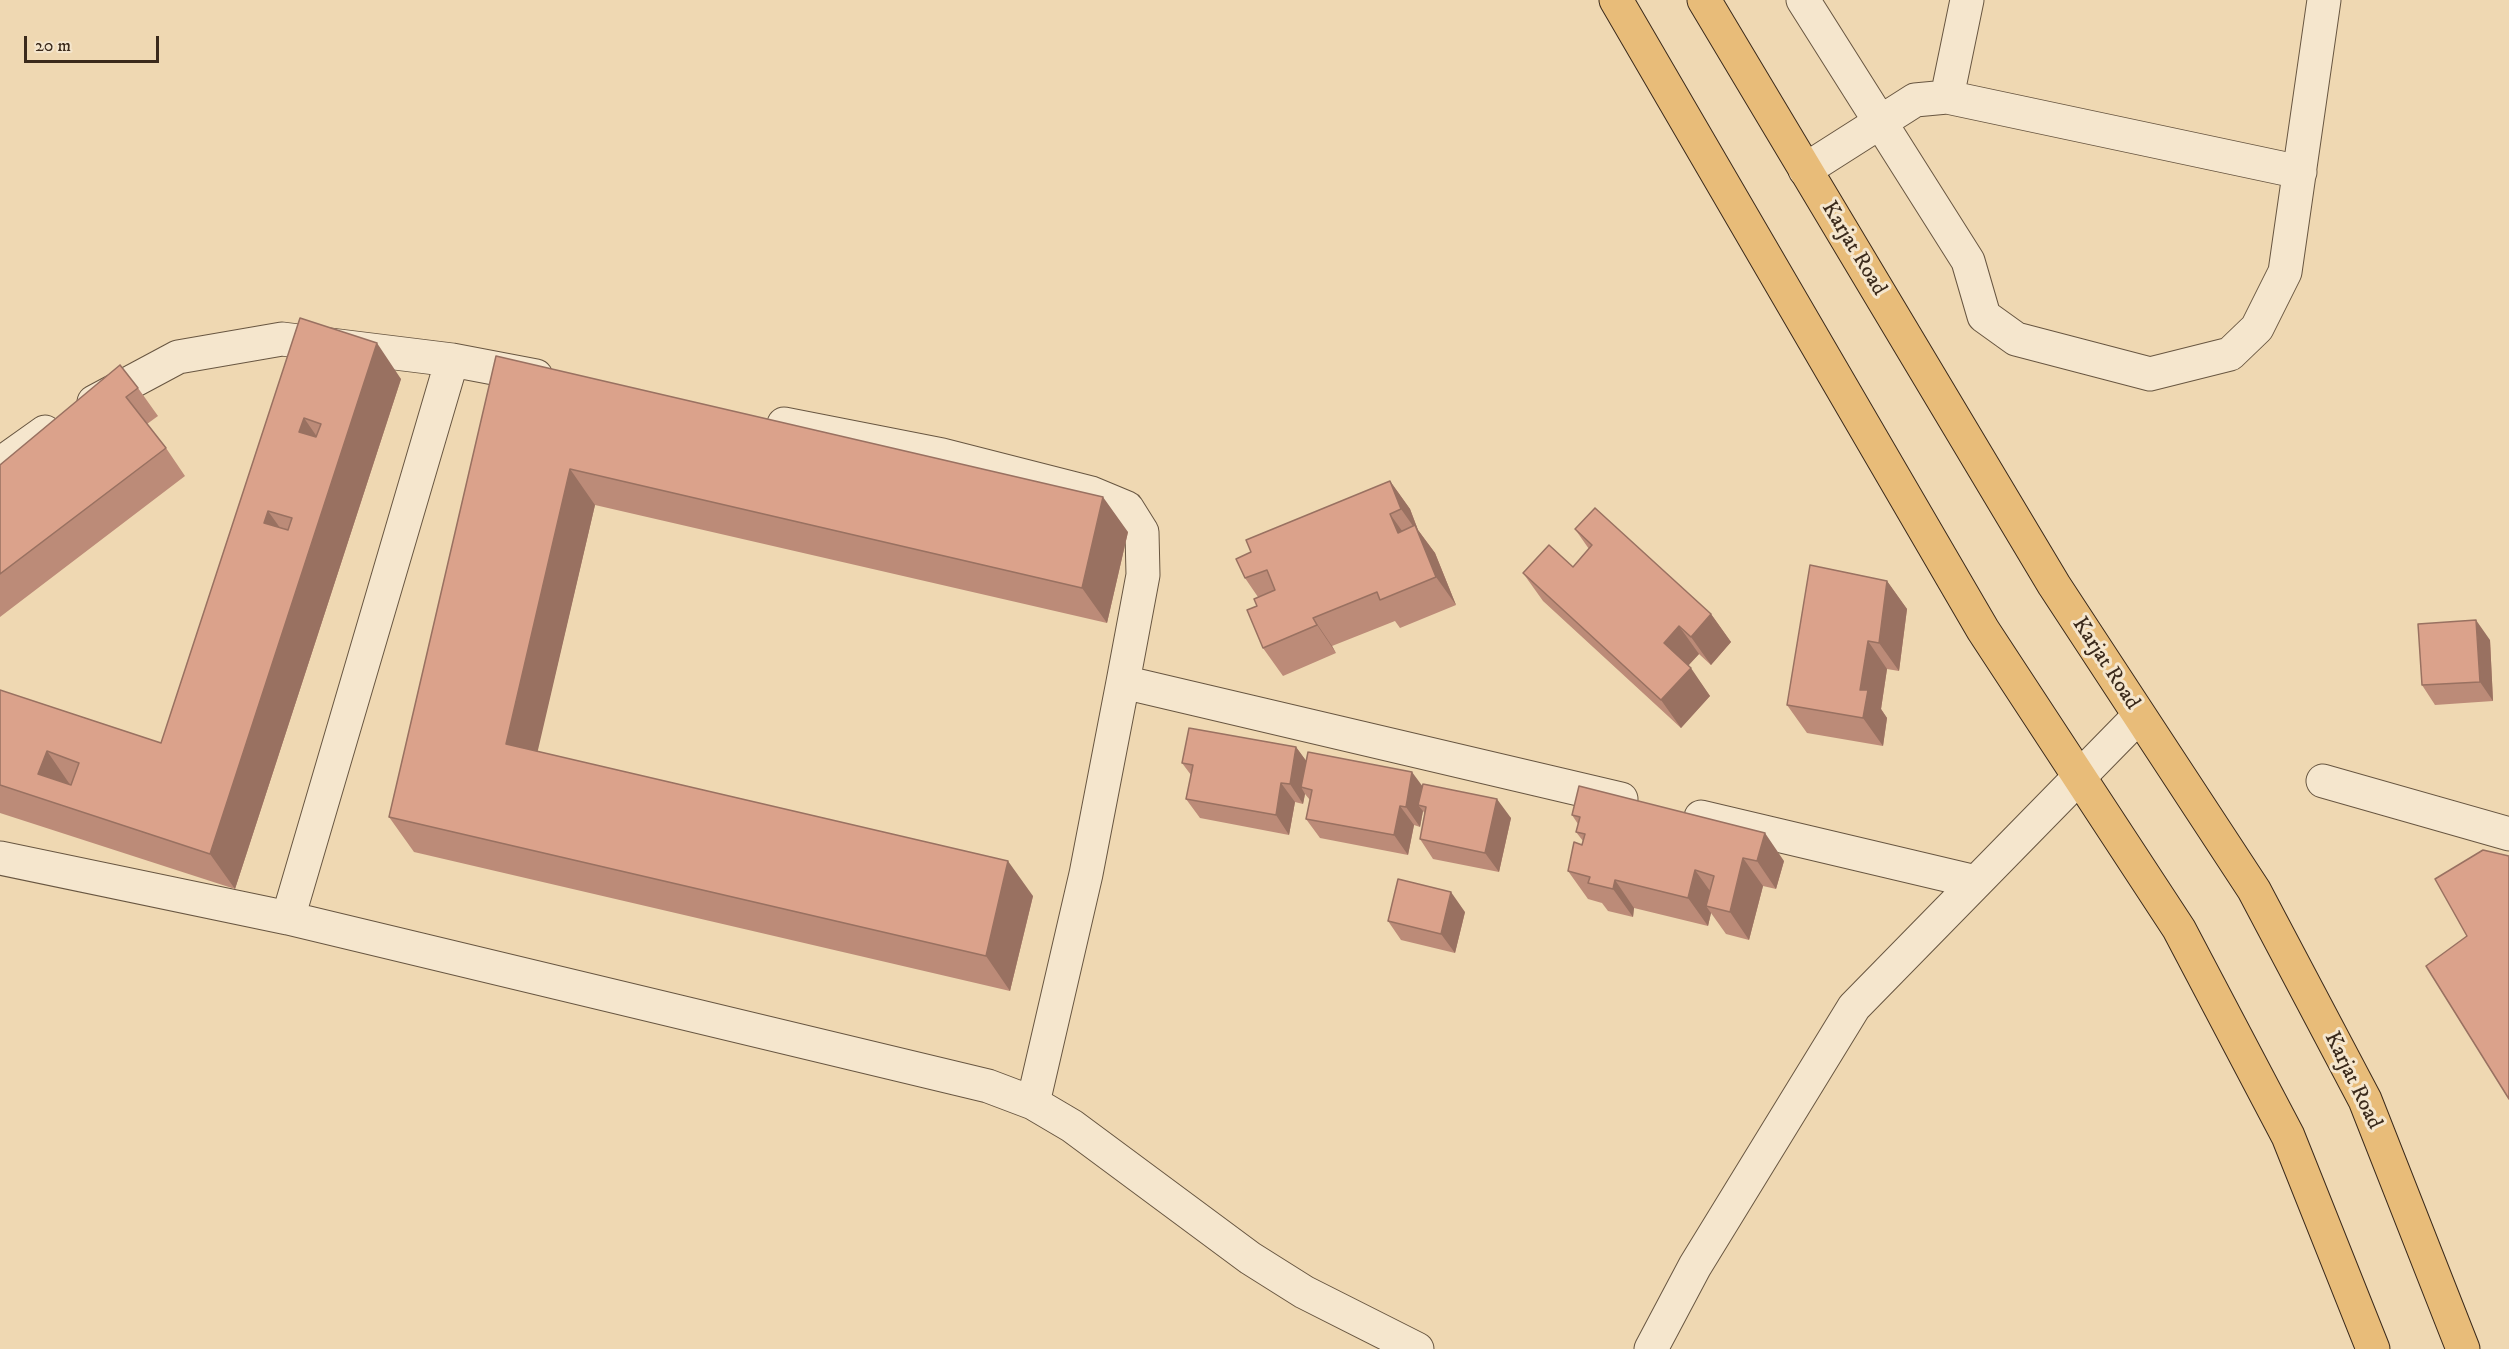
<!DOCTYPE html>
<style>
body{margin:0}
#map{position:relative;width:2509px;height:1349px;overflow:hidden;background:#efd8b2;font-family:"IM FELL DW Pica",serif}
canvas{display:block}
.scale{position:absolute;left:24px;top:36px;width:135px;height:27px;box-sizing:border-box;border:3px solid #3b2a1b;border-top:0;padding-left:8px;font-size:18px;line-height:21px;white-space:nowrap;color:#3b2a1b;-webkit-text-stroke:4px #f5e6cd;paint-order:stroke}
</style>
<div id="map">
<canvas width="2509" height="1349"></canvas>
<div class="scale">20 m</div>
</div>
<script>
const c = document.querySelector('canvas').getContext('2d');
c.lineJoin = 'round';
const poly = rows => new Path2D(rows.map(r => 'M' + r).join(''));
function strokePath(path, color, width, dash) { c.strokeStyle = color; c.lineWidth = width; c.lineCap = dash ? 'butt' : 'round'; c.setLineDash(dash || []); c.stroke(path); }
function paint(path, color) { c.fillStyle = color; c.fill(path, 'evenodd'); }
function drawText(font, color, halo, rows, align = 'center') {
  c.font = font + ' "IM FELL DW Pica",serif'; c.lineWidth = 6; c.setLineDash([]); c.textBaseline = 'middle'; c.strokeStyle = halo; c.fillStyle = color; for (const [text, x, y, turn = 0] of rows) {
    c.save(); c.translate(x, y); c.rotate((+turn || 0) * Math.PI / 180); c.textAlign = isNaN(turn) ? turn : align; if (halo) c.strokeText(text, 0, 0); c.fillText(text, 0, 0); c.restore();
  }
}
const minor = poly([
 [1803,0,1968,261,1984,316,2016,339,2150,374,2230,354,2257,328,2285,272,2324,0],
 [1947,97,2300,172],
 [1805,170,1915,100,1947,97,1967,0],
 [94,402,178,357,282,339,452,360,536,376],
 [784,424,942,455,1091,493,1127,508,1142,532,1143,575,1123,682,1086,874,1033,1103],
 [0,464,45,432],
 [1123,682,1621,799],
 [2323,781,2509,834],
 [1701,817,1976,882],
 [0,858,288,918,988,1086,1033,1103,1072,1126,1250,1258,1304,1292,1417,1349],
 [288,918,452,360],
 [1651,1349,1695,1266,1854,1007,2139,716]
]);
const major = poly([
 [1616,0,1983,630,2179,929,2288,1136,2373,1349],
 [1704,0,2054,585,2254,890,2365,1100,2463,1349]
]);
strokePath(minor, '#685641', 35);
strokePath(major, '#3b2a1b', 35);
strokePath(minor, '#f5e6cd', 33);
strokePath(major, '#e8bc79', 33);
paint(poly([
 [300,318,401,379,235,889,0,813,0,690,161,743],
 [496,356,1128,532,1107,623,595,505,537,751,1033,896,1010,991,414,852,389,817],
 [138,388,158,416,147,424,166,448,185,476,0,617,0,465],
 [1390,481,1410,509,1418,530,1435,553,1456,605,1400,628,1395,621,1332,646,1336,653,1283,676,1263,648,1257,606,1258,597,1245,578,1251,552],
 [1575,529,1711,614,1731,642,1711,665,1699,654,1688,666,1710,696,1681,728,1543,601,1523,573,1573,567,1589,549],
 [1887,581,1907,609,1899,671,1887,669,1881,709,1887,718,1883,746,1807,733,1787,705],
 [2490,640,2493,701,2435,705,2422,685],
 [1296,747,1306,761,1423,786,1511,818,1499,872,1433,859,1420,839,1425,814,1423,811,1420,827,1414,825,1408,855,1320,838,1306,819,1310,800,1305,794,1303,804,1295,802,1289,835,1200,818,1186,799,1191,775,1182,763],
 [1572,815,1784,861,1776,889,1763,886,1749,940,1726,934,1711,913,1708,926,1634,908,1633,917,1608,911,1602,903,1588,899,1568,871,1583,841,1576,832,1578,824],
 [1465,912,1455,953,1401,940,1388,921]
]), '#bc8b78');
paint(poly([
 [377,343,401,379,235,889,210,854],
 [304,418,329,454,299,432],
 [570,469,595,505,531,780,506,744],
 [1390,481,1410,509,1418,530,1435,553,1456,605,1436,577,1418,533,1401,509],
 [1103,497,1128,532,1107,623,1082,588],
 [268,511,293,546,264,523],
 [1390,514,1410,542,1398,533],
 [1887,581,1907,609,1899,671,1879,643],
 [1711,614,1731,642,1711,665,1691,637],
 [1313,618,1332,646,1336,653,1317,625],
 [2476,620,2490,640,2493,701,2480,682],
 [1679,626,1699,654,1683,671,1664,643],
 [1868,641,1887,669,1881,709,1887,718,1883,746,1863,718,1860,690],
 [1691,668,1710,696,1681,728,1661,700],
 [1296,747,1310,766,1301,787,1305,794,1303,804,1290,784],
 [47,751,71,786,38,774],
 [1412,772,1426,791,1418,805,1423,811,1420,827,1406,807],
 [1281,783,1295,802,1289,835,1276,815],
 [1497,799,1511,818,1499,872,1485,853],
 [1400,806,1414,825,1408,855,1394,835],
 [1765,833,1784,861,1776,889,1757,861],
 [1743,858,1763,886,1749,940,1730,912],
 [1008,861,1033,896,1010,991,986,956],
 [1695,870,1715,898,1706,906,1711,913,1708,926,1688,898],
 [1615,880,1634,908,1633,917,1613,889],
 [1451,892,1465,912,1455,953,1441,934]
]), '#997161');
const building = poly([
 [300,318,377,343,210,854,0,785,0,690,161,743,300,318],
 [304,418,321,424,316,437,299,432,304,418],
 [268,511,292,518,288,530,264,523,268,511],
 [47,751,79,763,71,785,38,774,47,751],
 [496,356,1103,497,1082,588,570,469,506,744,1008,861,986,956,389,817,496,356],
 [120,365,138,388,126,397,166,448,0,574,0,465,120,365],
 [1390,481,1401,509,1390,514,1398,533,1415,525,1436,577,1380,600,1377,592,1313,618,1317,625,1263,648,1247,610,1257,606,1254,599,1275,590,1267,570,1245,578,1236,559,1251,552,1246,540,1390,481],
 [1595,508,1711,614,1691,637,1679,626,1664,643,1691,668,1661,700,1523,573,1549,545,1573,567,1592,545,1575,529,1595,508],
 [1810,565,1887,581,1879,643,1868,641,1860,690,1868,690,1863,718,1787,705,1810,565],
 [2476,620,2480,682,2422,685,2418,624,2476,620],
 [1189,728,1296,747,1290,784,1281,783,1276,815,1186,799,1193,765,1182,763,1189,728],
 [1308,752,1412,772,1406,807,1400,806,1394,835,1306,819,1312,790,1301,787,1308,752],
 [1423,784,1497,799,1485,853,1420,839,1426,807,1418,805,1423,784],
 [1579,786,1765,833,1757,861,1743,858,1730,912,1706,906,1714,876,1695,870,1688,898,1615,880,1613,889,1588,883,1590,877,1568,871,1574,842,1582,845,1585,834,1576,832,1580,817,1572,815,1579,786],
 [2483,850,2509,856,2509,1099,2426,966,2467,936,2435,879,2483,850],
 [1398,879,1451,892,1441,934,1388,921,1398,879]
]);
paint(building, '#dba28b');
strokePath(building, '#997161', 1.5);
drawText('22px', '#3b2a1b', '#f5e6cd', [
 ["Karjat Road",1853,249,59],
 ["Karjat Road",2105,664,57],
 ["Karjat Road",2352,1081,64]
]);
</script>
